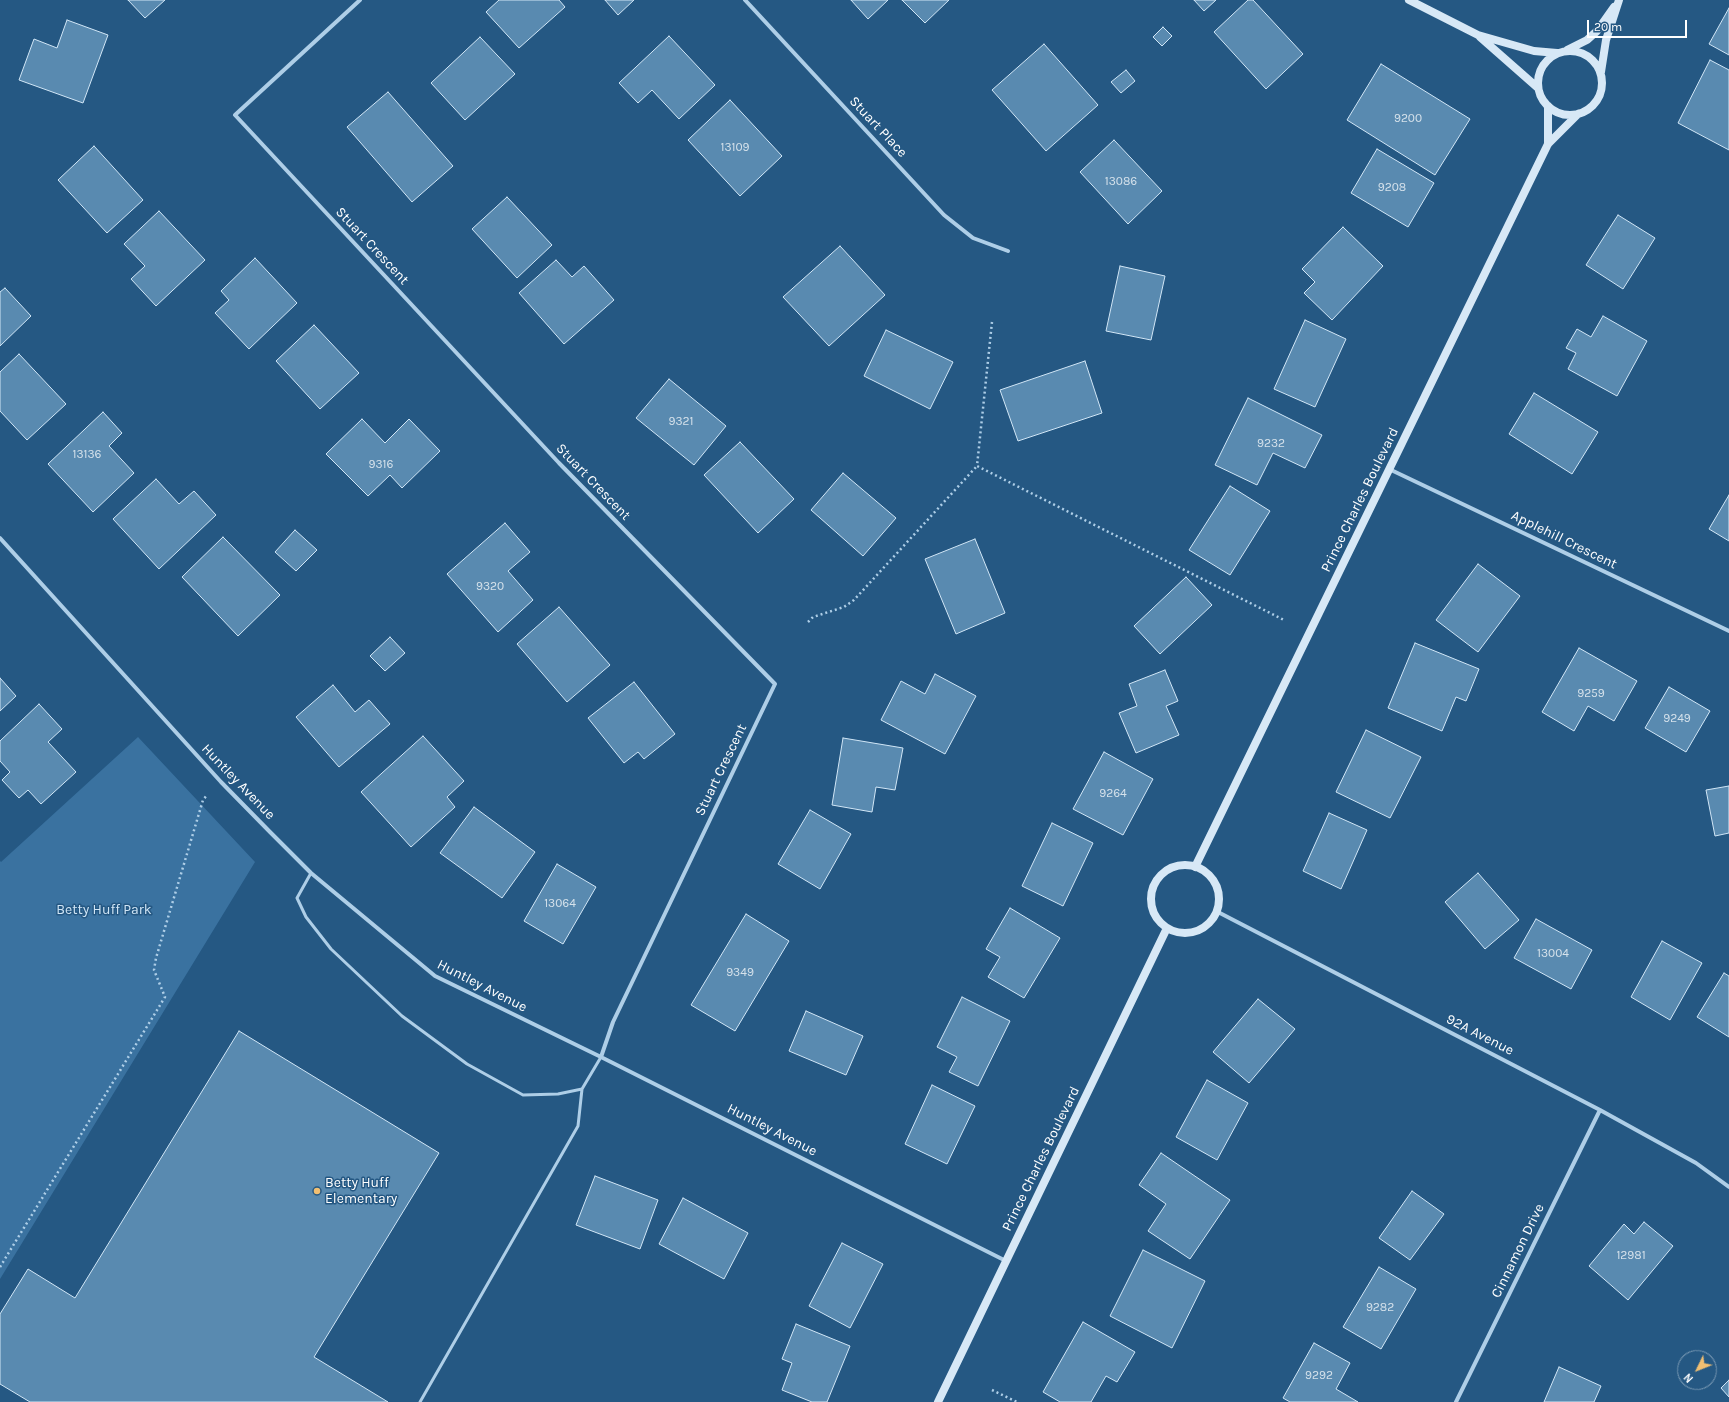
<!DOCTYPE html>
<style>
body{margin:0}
#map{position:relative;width:1729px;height:1402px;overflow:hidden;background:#255883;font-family:Karla,sans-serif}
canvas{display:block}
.north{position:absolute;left:1677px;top:1350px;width:40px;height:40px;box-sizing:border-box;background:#255883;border:1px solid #7c9bb5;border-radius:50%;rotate:227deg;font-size:11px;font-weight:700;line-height:16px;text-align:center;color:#fff}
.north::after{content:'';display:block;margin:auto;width:14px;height:18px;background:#f1bf72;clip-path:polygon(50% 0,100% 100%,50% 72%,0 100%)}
.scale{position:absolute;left:1587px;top:20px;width:100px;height:18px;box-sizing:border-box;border:2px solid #fff;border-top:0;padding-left:5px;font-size:12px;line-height:14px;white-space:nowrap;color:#fff;-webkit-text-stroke:3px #255883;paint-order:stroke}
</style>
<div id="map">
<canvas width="1729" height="1402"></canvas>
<div class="north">N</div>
<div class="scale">20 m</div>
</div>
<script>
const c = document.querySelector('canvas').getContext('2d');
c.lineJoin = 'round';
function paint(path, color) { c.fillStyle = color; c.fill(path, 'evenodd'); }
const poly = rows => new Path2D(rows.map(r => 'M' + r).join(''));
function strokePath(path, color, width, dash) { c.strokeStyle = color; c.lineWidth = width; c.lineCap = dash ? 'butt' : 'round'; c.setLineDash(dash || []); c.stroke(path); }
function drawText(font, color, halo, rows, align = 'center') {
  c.font = font + ' Karla,sans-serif'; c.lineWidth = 3; c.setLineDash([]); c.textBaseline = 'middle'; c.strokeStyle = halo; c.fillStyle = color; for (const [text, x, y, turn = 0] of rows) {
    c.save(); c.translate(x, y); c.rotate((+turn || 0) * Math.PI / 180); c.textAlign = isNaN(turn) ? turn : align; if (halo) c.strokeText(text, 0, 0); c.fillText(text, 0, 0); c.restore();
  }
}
paint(poly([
 [138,737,255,862,0,1279,0,861,1,862]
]), '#3a72a0');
const building = poly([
 [128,0,165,0,145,18,128,0],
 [499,0,559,0,565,7,519,48,486,12,499,0],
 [605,0,634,0,618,15,605,0],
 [851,0,888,0,868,19,851,0],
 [902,0,949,0,925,23,902,0],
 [1194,0,1216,0,1204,11,1194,0],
 [1248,0,1253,0,1303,54,1266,89,1214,32,1248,0],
 [1729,8,1729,55,1709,44,1729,8],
 [67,20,108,35,83,103,19,80,34,39,57,48,67,20],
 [1163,27,1172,36,1162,46,1153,37,1163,27],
 [669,36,715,85,679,119,652,90,638,103,619,83,669,36],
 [480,37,515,74,465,120,431,83,480,37],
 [1044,44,1098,105,1046,151,992,90,1044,44],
 [1710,60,1729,70,1729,150,1678,123,1710,60],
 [1381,64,1470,119,1435,175,1347,120,1381,64],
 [1126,70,1135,81,1121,93,1111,82,1126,70],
 [388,92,453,166,412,202,347,127,388,92],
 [730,100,782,156,740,196,688,140,730,100],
 [1114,140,1162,191,1128,224,1080,172,1114,140],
 [94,146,143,200,107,233,58,180,94,146],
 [1377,149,1434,183,1408,227,1351,193,1377,149],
 [507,197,552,245,517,278,472,229,507,197],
 [159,211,205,260,156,306,131,279,145,266,124,244,159,211],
 [1618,215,1655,238,1623,289,1586,265,1618,215],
 [1343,227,1383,266,1332,320,1304,293,1315,282,1302,269,1343,227],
 [840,246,885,295,829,346,783,297,840,246],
 [255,258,297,303,249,349,215,313,229,300,221,291,255,258],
 [556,260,572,277,584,266,614,300,564,344,519,293,556,260],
 [1120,266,1165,276,1151,340,1106,331,1120,266],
 [5,288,31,316,0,346,0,292,5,288],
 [1603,316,1647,341,1617,396,1568,369,1576,353,1566,348,1577,329,1591,337,1603,316],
 [1305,320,1346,339,1315,407,1274,389,1305,320],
 [314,325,359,373,320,409,276,361,314,325],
 [886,330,953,362,930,409,864,376,886,330],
 [19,354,66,404,27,440,0,411,0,372,19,354],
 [1085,361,1102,413,1018,441,1000,390,1085,361],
 [669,379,726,426,694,465,636,418,669,379],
 [1534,393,1598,432,1572,474,1509,434,1534,393],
 [1248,398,1322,435,1305,468,1273,453,1257,485,1215,465,1248,398],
 [103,412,122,433,109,446,134,473,93,512,48,464,103,412],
 [362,419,385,443,409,419,440,451,402,488,390,475,368,496,326,454,362,419],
 [740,442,794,499,758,533,704,475,740,442],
 [843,473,896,518,863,556,811,510,843,473],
 [156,479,179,504,194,491,216,515,159,569,113,519,156,479],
 [1230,486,1270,511,1230,575,1189,550,1230,486],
 [1729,495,1729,541,1709,529,1729,495],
 [505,523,530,552,508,571,533,600,498,632,447,574,505,523],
 [295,530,317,550,296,571,275,552,295,530],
 [223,537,280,595,238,636,182,577,223,537],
 [975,539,1005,613,956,634,925,559,975,539],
 [1478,564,1520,596,1478,652,1436,620,1478,564],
 [1186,577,1212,605,1160,654,1134,626,1186,577],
 [559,607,610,665,567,702,517,644,559,607],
 [390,637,405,653,385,671,370,656,390,637],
 [1415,643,1479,669,1466,701,1456,697,1442,731,1388,708,1415,643],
 [1579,648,1637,681,1614,721,1588,706,1574,731,1542,712,1579,648],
 [1165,670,1178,701,1166,706,1179,735,1136,753,1119,713,1137,706,1129,684,1165,670],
 [935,674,976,696,945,754,881,720,901,681,925,694,935,674],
 [0,678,16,696,0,711,0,678],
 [634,682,675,734,644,759,638,752,624,763,588,718,634,682],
 [333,685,355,712,369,700,390,724,339,767,296,717,333,685],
 [1669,687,1710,711,1686,752,1645,728,1669,687],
 [39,704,62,729,48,742,76,772,41,804,28,790,19,798,2,780,10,772,0,761,0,741,39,704],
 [1366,730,1421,757,1390,818,1336,792,1366,730],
 [423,736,464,781,447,797,455,807,411,847,361,792,423,736],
 [843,738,903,748,895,790,876,787,872,812,832,805,843,738],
 [1104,752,1153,779,1123,835,1073,809,1104,752],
 [1729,786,1729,833,1715,836,1706,790,1729,786],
 [474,807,535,852,502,898,440,853,474,807],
 [810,810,851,834,820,889,778,864,810,810],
 [1329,813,1367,830,1341,889,1303,871,1329,813],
 [1052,823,1093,843,1063,906,1022,886,1052,823],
 [557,864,596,887,563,944,524,921,557,864],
 [1478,873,1519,920,1485,949,1445,902,1478,873],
 [1010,908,1060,938,1024,998,988,977,1000,957,986,949,1010,908],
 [746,914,789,941,735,1031,691,1005,746,914],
 [1536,919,1592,950,1571,989,1514,958,1536,919],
 [1662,941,1702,963,1670,1020,1631,997,1662,941],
 [1724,973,1729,976,1729,1037,1697,1017,1724,973],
 [962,997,1010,1021,978,1086,949,1072,957,1057,937,1047,962,997],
 [1258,999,1295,1029,1249,1083,1213,1052,1258,999],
 [806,1011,863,1036,846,1075,789,1051,806,1011],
 [239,1031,439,1153,314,1357,388,1402,30,1402,0,1384,0,1314,28,1269,75,1298,239,1031],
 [1207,1080,1248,1103,1217,1160,1176,1137,1207,1080],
 [932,1085,975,1106,947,1164,905,1144,932,1085],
 [1161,1153,1230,1200,1190,1259,1148,1231,1166,1204,1139,1185,1161,1153],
 [595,1176,658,1200,640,1249,576,1225,595,1176],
 [1412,1191,1444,1214,1410,1260,1379,1238,1412,1191],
 [683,1198,748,1233,724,1279,659,1244,683,1198],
 [1644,1222,1673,1246,1628,1300,1589,1266,1624,1224,1634,1234,1644,1222],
 [842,1243,883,1264,850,1328,809,1306,842,1243],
 [1143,1250,1205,1281,1172,1348,1110,1316,1143,1250],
 [1379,1267,1416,1289,1381,1349,1343,1327,1379,1267],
 [1083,1322,1135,1352,1117,1382,1106,1376,1091,1402,1060,1402,1043,1392,1083,1322],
 [796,1324,850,1346,827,1402,812,1402,782,1390,792,1363,782,1359,796,1324],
 [1314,1343,1350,1363,1336,1389,1358,1402,1290,1402,1283,1398,1314,1343],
 [1559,1367,1601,1386,1594,1402,1544,1402,1559,1367],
 [1729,1380,1729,1397,1721,1388,1729,1380]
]);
paint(building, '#598ab0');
strokePath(building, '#d1e6f6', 1);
strokePath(poly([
 [992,322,977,466,1284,620],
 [808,622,813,617,844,607,854,600,977,466],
 [0,1267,165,997,154,970,156,958,203,800,207,795],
 [992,1390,1017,1402]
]), '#aecee7', 2.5, [2, 3]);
strokePath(poly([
 [311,873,297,898,306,917,331,949,402,1016,467,1064,523,1095,558,1094,582,1089],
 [420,1402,578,1126,582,1089,601,1057]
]), '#aecee7', 3);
strokePath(poly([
 [360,0,235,115,559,463,775,684,613,1022,601,1057],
 [745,0,944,215,973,238,1008,251],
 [1389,469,1729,631],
 [0,538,221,782,270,832,311,873,435,976,601,1057,1006,1261],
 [1216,911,1600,1110,1696,1163,1729,1187],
 [1456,1402,1600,1110]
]), '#aecee7', 4);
strokePath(poly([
 [1409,0,1478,35,1534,51,1557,53],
 [1480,37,1538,88],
 [1567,50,1587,40,1597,31,1614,7],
 '1538 83a32 32 0 1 1 64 0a32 32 0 1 1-64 0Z',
 [1601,72,1606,40,1619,0],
 [1548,106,1548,144],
 '1151 899a34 34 0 1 1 68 0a34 34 0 1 1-68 0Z',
 [1195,867,1548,144,1578,114],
 [938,1402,1167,928]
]), '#d7e8f6', 8);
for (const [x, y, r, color] of [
 [317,1191,4,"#f1bf72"]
]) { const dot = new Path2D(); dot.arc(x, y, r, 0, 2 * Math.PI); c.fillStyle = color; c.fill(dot); strokePath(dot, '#255883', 1.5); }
drawText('12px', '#d6e2eb', null, [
 ["9200",1408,119],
 ["13109",735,148],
 ["13086",1121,182],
 ["9208",1392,188],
 ["9321",681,422],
 ["9232",1271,444],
 ["13136",87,455],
 ["9316",381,465],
 ["9320",490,587],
 ["9259",1591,694],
 ["9249",1677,719],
 ["9264",1113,794],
 ["13064",560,904],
 ["13004",1553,954],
 ["9349",740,973],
 ["12981",1631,1256],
 ["9282",1380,1308],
 ["9292",1319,1376]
]);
drawText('14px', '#fff', '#255883', [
 ["Stuart Place",878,127,47],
 ["Stuart Crescent",372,246,47],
 ["Stuart Crescent",593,482,46],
 ["Prince Charles Boulevard",1360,500,-64],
 ["Applehill Crescent",1564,540,26],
 ["Stuart Crescent",721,770,-64],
 ["Huntley Avenue",238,782,46],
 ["Huntley Avenue",482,986,27],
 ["92A Avenue",1480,1035,27],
 ["Huntley Avenue",772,1130,27],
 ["Prince Charles Boulevard",1041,1159,-64],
 ["Cinnamon Drive",1518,1251,-64]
]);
drawText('14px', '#d1e6f6', '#255883', [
 ["Betty Huff Park",104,910]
]);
drawText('14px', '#fff', '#255883', [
 ["Betty Huff",325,1183],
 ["Elementary",325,1199]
], 'left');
</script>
